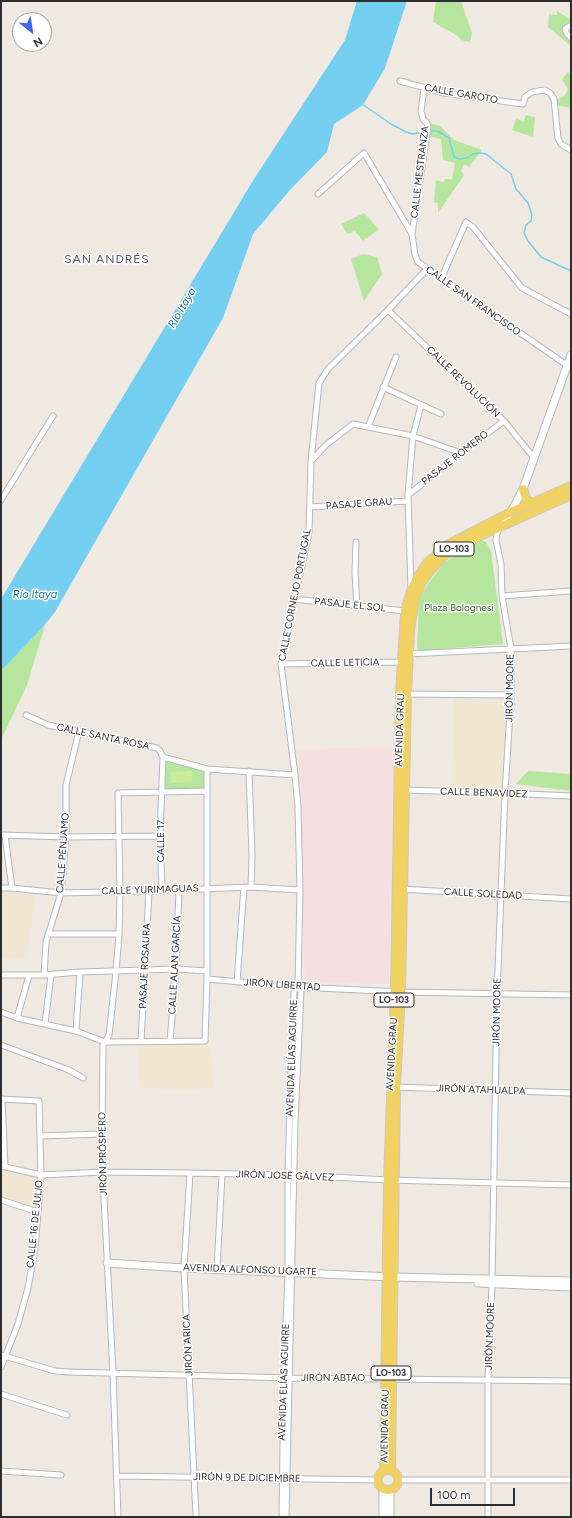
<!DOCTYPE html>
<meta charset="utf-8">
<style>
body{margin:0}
#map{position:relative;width:572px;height:1518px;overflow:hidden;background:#efe9e1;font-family:Figtree,sans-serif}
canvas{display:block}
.frame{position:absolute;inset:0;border:2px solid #2e2e2e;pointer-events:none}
.north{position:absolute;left:12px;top:12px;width:40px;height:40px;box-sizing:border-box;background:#fff;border:1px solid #ababab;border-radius:50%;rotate:150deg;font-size:11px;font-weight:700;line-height:16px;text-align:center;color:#2e2e2e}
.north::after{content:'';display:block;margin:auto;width:14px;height:18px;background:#4264fb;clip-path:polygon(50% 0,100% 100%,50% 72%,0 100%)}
.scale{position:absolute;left:430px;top:1488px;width:85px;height:18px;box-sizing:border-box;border:2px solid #2e2e2e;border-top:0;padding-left:5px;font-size:12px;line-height:14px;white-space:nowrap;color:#2e2e2e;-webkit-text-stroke:3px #fff;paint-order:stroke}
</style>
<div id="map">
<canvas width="572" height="1518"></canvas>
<div class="frame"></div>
<div class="north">N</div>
<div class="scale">100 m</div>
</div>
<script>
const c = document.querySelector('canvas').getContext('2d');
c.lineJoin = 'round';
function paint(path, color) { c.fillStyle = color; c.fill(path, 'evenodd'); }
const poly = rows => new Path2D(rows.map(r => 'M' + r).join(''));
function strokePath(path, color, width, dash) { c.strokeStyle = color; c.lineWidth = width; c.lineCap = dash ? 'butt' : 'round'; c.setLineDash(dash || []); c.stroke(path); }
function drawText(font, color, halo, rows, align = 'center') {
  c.font = font + ' Figtree,sans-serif'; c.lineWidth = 3; c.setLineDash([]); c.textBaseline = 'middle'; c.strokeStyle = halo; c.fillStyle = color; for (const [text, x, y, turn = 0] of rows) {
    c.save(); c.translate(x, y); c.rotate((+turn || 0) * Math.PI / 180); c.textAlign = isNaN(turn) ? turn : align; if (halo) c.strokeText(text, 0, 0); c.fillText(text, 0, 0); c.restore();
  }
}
paint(poly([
 [454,699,508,700,503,790,452,788],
 [1,891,35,895,27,959,1,958],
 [204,1042,211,1048,213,1088,179,1090,140,1087,138,1045],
 [4,1169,39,1176,36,1209,21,1205,1,1196,1,1180]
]), '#f0e6d1');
paint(poly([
 [396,746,389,984,308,982,305,978,297,750]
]), '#f5dfe0');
paint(poly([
 [436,1,461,1,472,33,470,42,461,40,458,36,433,22],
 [557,11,571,20,571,46,548,27,549,14,557,15],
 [568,72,571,74,570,108,556,105,556,101,565,95,568,89,562,79],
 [526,115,535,117,533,137,512,130,516,119,524,121],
 [429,123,440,126,454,140,482,150,469,167,464,164,461,171,464,175,438,213,438,203,434,202,436,180,443,182,445,179,452,179,455,163,443,160,441,139,428,136],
 [364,213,379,229,363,241,355,231,347,234,341,224],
 [363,254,377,257,382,274,364,301,351,259],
 [480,539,486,542,491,551,503,644,419,651,417,647,419,602,427,585,444,563,466,546],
 [45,625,27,685,1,740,1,671],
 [165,761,204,771,204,789,164,789],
 [528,771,571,774,571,791,516,784]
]), '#b6e59e');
paint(poly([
 [192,771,192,782,171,783,170,772]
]), '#c9ec9a');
paint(poly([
 [357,1,407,1,385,68,363,105,334,124,327,152,289,191,253,234,223,318,55,612,42,628,1,671,1,599,254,179,345,40]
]), '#75cff0');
strokePath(poly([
 [362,104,391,124,406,132,413,134,425,132],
 [429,131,438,131,449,138,454,157,459,159,467,158,473,154,481,153,486,154,511,174,516,189,528,203,532,215,531,221,526,225,524,233,528,241,541,257,571,271]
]), '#75cff0', 1.5);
const street = poly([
 [571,25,565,29,567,34,571,38],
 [400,81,444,93,523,104,525,97,532,92,545,90,550,93,554,99,558,138,561,144,571,150],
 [318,194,364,153,412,234,415,255,418,262,571,368],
 [412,234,428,127,427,123,423,119,421,111,424,89],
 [441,279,466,222,473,227,522,288,571,314],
 [388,310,504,421,534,458],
 [383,387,441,414],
 [368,427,396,357],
 [311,461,326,445,353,424,413,436,461,453],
 [408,495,461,453,504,421],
 [1,500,53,416],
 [310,507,408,501],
 [356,542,355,572,357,606],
 [411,588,408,495,413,436,421,405],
 [502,596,571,591],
 [294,599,405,611],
 [408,654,571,646],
 [281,664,404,662],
 [405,694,511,695],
 [26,715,48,725,157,748,160,751,163,757,207,769,295,775],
 [249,771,252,856,251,887],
 [403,790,505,793,571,796],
 [1,835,66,837,160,836],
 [5,835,12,888],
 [1,888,12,888,61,893,149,891,251,887,300,890],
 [401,889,571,899],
 [162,890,160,836,163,757],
 [48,934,119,934],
 [207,971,207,769],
 [1,975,44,975,80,972,176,969,207,971,207,979,298,987,401,992,571,995],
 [44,975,46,942,61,893,66,837,66,785,79,731],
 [237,982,244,887],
 [298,987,300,890,298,808,295,775,281,664,309,532,311,461,319,383,328,369,388,310,427,269],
 [1,1012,17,1018,76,1031,105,1042,205,1041,207,979],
 [17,1018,29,975],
 [45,1024,51,975],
 [76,1031,80,972],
 [141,1041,149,891],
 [170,1041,176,969,179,890],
 [1,1045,69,1070,83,1078],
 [394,1087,571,1093],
 [1,1099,39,1101,41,1175,35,1249,28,1288,18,1324,1,1367],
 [2,1099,5,1167],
 [40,1136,102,1134],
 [1,1166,41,1175,103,1172,190,1173,294,1175,388,1180,571,1185],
 [190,1173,184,1268,196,1517],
 [1,1200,38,1212],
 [217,1269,222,1175],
 [1,1355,55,1371,70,1372,289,1378,571,1381],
 [1,1394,67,1415],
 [1,1471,61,1475],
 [117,1476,377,1480],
 [398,1480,571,1480],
 [118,1517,113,1373,104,1198,102,1134,103,1045,109,1035,116,972,119,934,120,892,118,793,206,791],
 [282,1517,284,1378,288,1272,288,1175,291,1073,294,991,298,987],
 [286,1517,295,1121,301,991,298,987],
 [488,1517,488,1380,492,1284,497,995,505,793,511,695,511,649,502,596,501,564,496,540,497,533,501,526,510,514]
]);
const secondary = poly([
 [511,512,523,489,571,355],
 [107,1263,184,1268,393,1277,571,1281],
 [478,1283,571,1287],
 [383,1517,383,1489],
 [390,1517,390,1490]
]);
const primary = poly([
 [523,489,527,501,535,503],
 '378 1480a10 10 0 1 1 20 0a10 10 0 1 1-20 0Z',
 [384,1470,388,1180,395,992,400,694,405,611,411,591,418,576,427,563,447,545,511,512,571,486],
 [391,1470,396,1087,401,992,407,694,410,630,415,599,422,582,431,570,444,556,458,546,571,495]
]);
strokePath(street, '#b4b7c1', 7);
strokePath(secondary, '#b4b7c1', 9);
strokePath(primary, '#c9c9c9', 10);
strokePath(street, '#fff', 5);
strokePath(secondary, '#fff', 7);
strokePath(primary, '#f2d163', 8);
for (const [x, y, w] of [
 [454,549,40],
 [394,1000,40],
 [391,1373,40]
]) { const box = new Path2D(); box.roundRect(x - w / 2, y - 7, w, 14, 3); c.fillStyle = '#fff'; c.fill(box); strokePath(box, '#2e2e2e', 1); }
drawText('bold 9px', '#2e2e2e', null, [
 ["LO-103",454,549],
 ["LO-103",394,1000],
 ["LO-103",391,1373]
]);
drawText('10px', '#2e2e2e', '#fff', [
 ["CALLE GAROTO",461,94,10],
 ["CALLE MESTRANZA",420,172,-83],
 ["CALLE SAN FRANCISCO",473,301,35],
 ["CALLE REVOLUCIÓN",463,382,44],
 ["PASAJE ROMERO",455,458,-38],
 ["PASAJE GRAU",359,504,-4],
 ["CALLE CORNEJO PORTUGAL",295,595,-79],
 ["PASAJE EL SOL",350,605,6],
 ["CALLE LETICIA",345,663,-1],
 ["JIRÓN MOORE",510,688,-89],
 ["AVENIDA GRAU",400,730,-88],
 ["CALLE SANTA ROSA",103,737,12],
 ["CALLE BENAVIDEZ",484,793,2],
 ["CALLE 17",161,841,-90],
 ["CALLE PÉNJAMO",63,853,-86],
 ["CALLE YURIMAGUAS",150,890,-2],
 ["CALLE SOLEDAD",483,894,3],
 ["CALLE ALAN GARCÍA",175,965,-87],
 ["PASAJE ROSAURA",145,966,-87],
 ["JIRÓN LIBERTAD",282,985,4],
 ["JIRÓN MOORE",497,1012,-89],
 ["AVENIDA GRAU",392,1054,-87],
 ["AVENIDA ELÍAS AGUIRRE",292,1058,-88],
 ["JIRÓN ATAHUALPA",481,1090,2],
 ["JIRÓN PRÓSPERO",103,1154,-91],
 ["JIRÓN JOSÉ GÁLVEZ",285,1176,2],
 ["CALLE 16 DE JULIO",35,1224,-84],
 ["AVENIDA ALFONSO UGARTE",250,1270,2],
 ["JIRÓN MOORE",490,1336,-88],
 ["JIRÓN ARICA",188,1345,-93],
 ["JIRÓN ABTAO",333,1378],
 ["AVENIDA ELÍAS AGUIRRE",284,1382,-88],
 ["AVENIDA GRAU",385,1426,-89],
 ["JIRÓN 9 DE DICIEMBRE",247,1478,1]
]);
drawText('10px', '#2c6e1b', '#fff', [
 ["Plaza Bolognesi",459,608]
]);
drawText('italic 11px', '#0d6fa3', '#fff', [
 ["Río Itaya",182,308,-60],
 ["Río Itaya",35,595]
]);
c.letterSpacing = '1px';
drawText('12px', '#4d5680', '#fff', [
 ["SAN ANDRÉS",107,259]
]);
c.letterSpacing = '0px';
</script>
